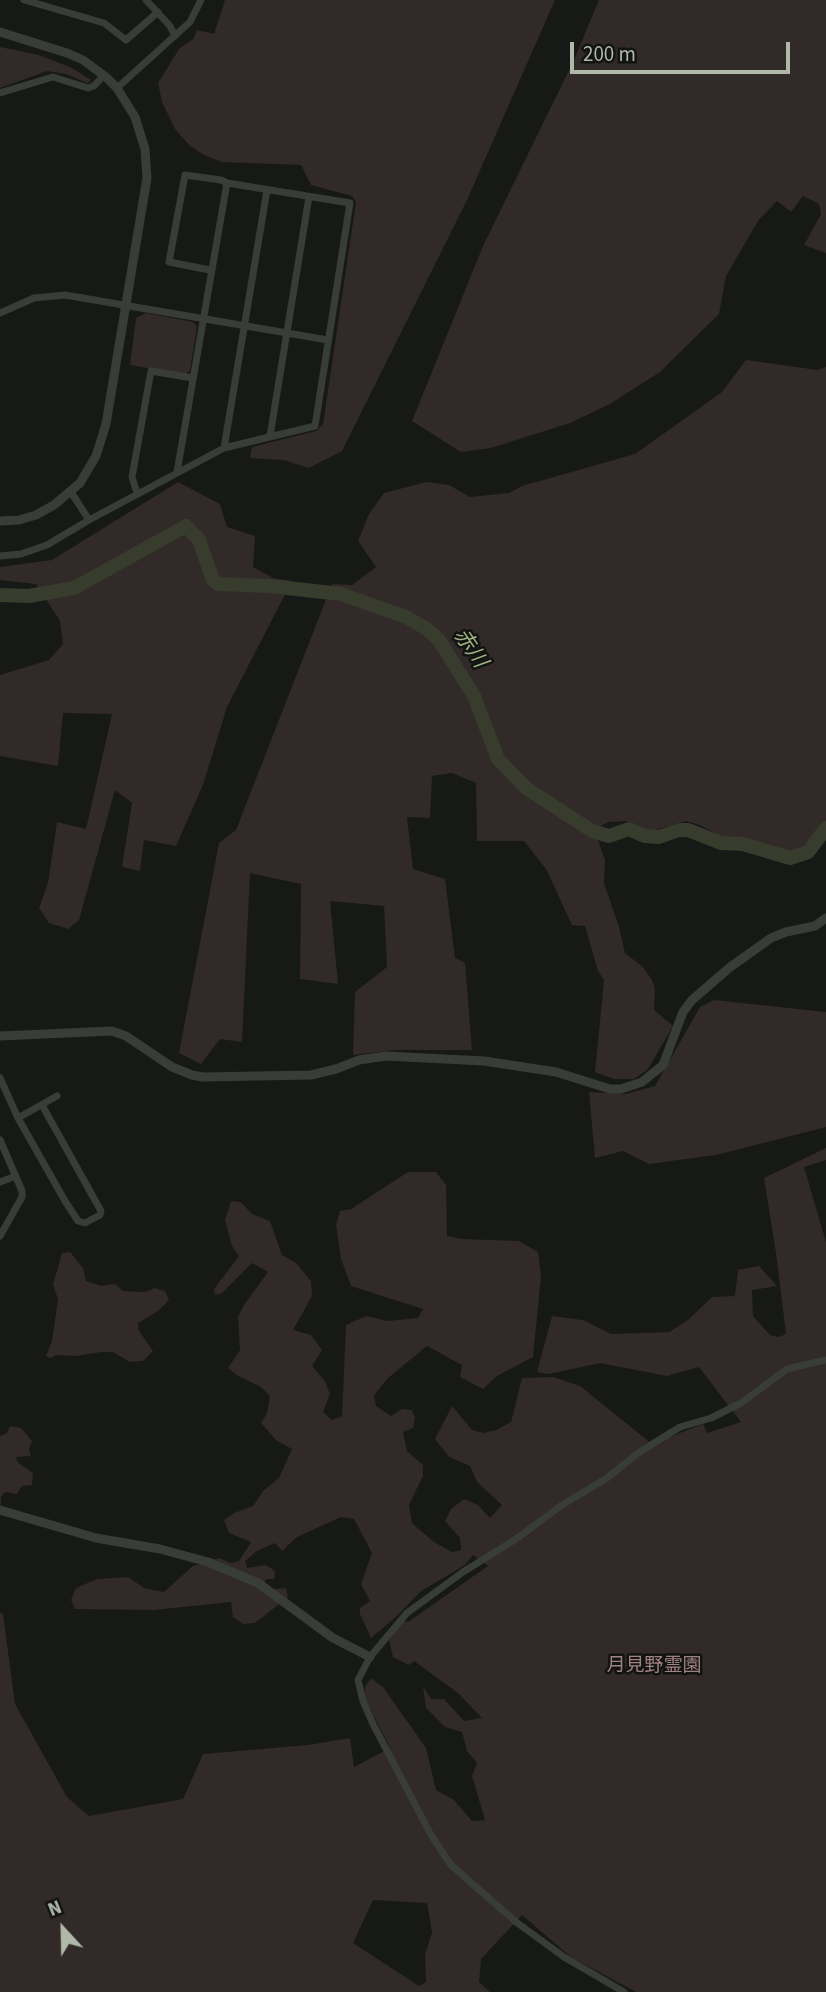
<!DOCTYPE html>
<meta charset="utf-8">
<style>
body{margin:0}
#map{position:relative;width:826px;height:1992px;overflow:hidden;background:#171917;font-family:"Source Sans 3",sans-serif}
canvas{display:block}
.north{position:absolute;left:28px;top:1894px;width:70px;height:70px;-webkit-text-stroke:5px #121412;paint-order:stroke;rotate:338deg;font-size:19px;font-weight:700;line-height:28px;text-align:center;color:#afb8a9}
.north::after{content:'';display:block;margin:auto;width:24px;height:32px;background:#afb8a9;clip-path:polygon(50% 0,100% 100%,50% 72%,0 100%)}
.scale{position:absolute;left:570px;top:42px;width:220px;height:32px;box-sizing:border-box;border:4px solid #afb8a9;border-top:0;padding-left:9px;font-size:21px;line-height:24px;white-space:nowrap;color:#afb8a9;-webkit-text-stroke:5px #121412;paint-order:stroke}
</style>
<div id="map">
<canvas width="826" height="1992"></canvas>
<div class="north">N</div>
<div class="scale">200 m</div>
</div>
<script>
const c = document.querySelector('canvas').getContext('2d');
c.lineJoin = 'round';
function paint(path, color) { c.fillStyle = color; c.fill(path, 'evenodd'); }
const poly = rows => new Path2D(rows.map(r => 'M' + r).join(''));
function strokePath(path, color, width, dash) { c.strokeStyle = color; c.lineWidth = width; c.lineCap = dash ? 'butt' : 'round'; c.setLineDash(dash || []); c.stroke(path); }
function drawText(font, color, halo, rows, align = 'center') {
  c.font = font + ' "Source Sans 3","Noto Sans JP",sans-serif'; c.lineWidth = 5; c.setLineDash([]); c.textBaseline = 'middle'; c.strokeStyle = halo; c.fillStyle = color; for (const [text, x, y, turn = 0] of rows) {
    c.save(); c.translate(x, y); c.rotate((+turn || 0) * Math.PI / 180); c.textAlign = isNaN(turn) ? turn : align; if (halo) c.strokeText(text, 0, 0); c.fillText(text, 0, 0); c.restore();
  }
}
paint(poly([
 [225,0,555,0,467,200,342,451,309,468,284,460,250,458,252,447,316,431,323,424,356,202,352,196,311,185,301,165,222,162,204,155,190,146,175,129,162,102,158,83,179,49,193,39,197,30,214,34],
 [599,0,826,0,826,253,804,245,821,214,819,204,803,196,791,212,777,201,758,221,726,276,719,314,660,372,610,404,570,423,491,448,461,452,412,421,483,246,573,62],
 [0,47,39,55,72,68,91,80,87,83,66,74,47,71,0,88],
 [146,313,193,322,197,327,190,370,185,375,130,365,136,318],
 [746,360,818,370,826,367,826,823,807,849,792,854,776,848,729,841,700,825,686,821,648,832,638,825,626,821,609,822,594,829,605,860,604,883,619,927,625,953,643,967,652,980,655,989,654,1010,673,1026,648,1069,634,1079,614,1079,595,1072,604,980,598,971,585,926,572,925,546,869,524,841,477,841,476,783,452,773,432,776,430,818,407,817,413,869,445,879,455,958,465,963,472,1050,396,1050,353,1055,355,992,387,967,384,906,330,901,338,984,300,979,301,884,250,873,242,1042,220,1039,201,1064,179,1053,219,843,236,830,332,584,352,585,376,567,358,541,369,514,384,493,426,482,449,485,470,497,509,493,522,486,635,454,722,392],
 [178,482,220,504,227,527,255,536,253,567,273,578,292,581,227,707,203,785,176,846,144,840,140,871,122,867,132,803,115,790,79,920,68,929,49,923,39,908,48,883,57,822,86,829,112,714,63,713,58,766,0,756,0,675,49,660,63,644,60,621,36,584,0,580,0,567,52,560],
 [714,1000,826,1012,826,1127,716,1155,649,1164,623,1151,595,1158,589,1092,626,1094,655,1086,700,1007],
 [826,1148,826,1160,804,1167,826,1242,826,1992,636,1992,571,1957,522,1915,481,1959,479,1982,490,1992,0,1992,0,1613,3,1614,15,1704,67,1797,89,1816,183,1799,203,1754,308,1745,350,1738,354,1767,390,1748,365,1698,365,1687,371,1678,383,1687,426,1748,436,1790,454,1800,472,1821,485,1820,472,1776,477,1763,467,1751,462,1732,445,1727,426,1708,423,1686,431,1699,444,1699,464,1721,482,1718,458,1693,414,1661,409,1665,393,1657,389,1640,404,1621,408,1622,488,1566,473,1555,465,1565,421,1591,398,1615,371,1638,360,1614,360,1608,370,1601,361,1584,372,1553,354,1519,341,1517,297,1537,282,1551,275,1543,257,1551,245,1561,247,1568,266,1565,275,1571,274,1579,266,1579,262,1590,286,1588,288,1597,255,1623,243,1624,233,1617,231,1602,154,1610,75,1609,71,1600,76,1588,97,1579,128,1577,144,1588,164,1592,193,1566,219,1558,231,1563,239,1561,251,1542,229,1533,224,1520,234,1513,253,1506,263,1491,279,1478,292,1449,277,1441,261,1423,267,1413,270,1396,261,1387,238,1376,228,1368,240,1350,238,1317,244,1305,268,1272,252,1263,222,1293,215,1295,214,1289,239,1256,232,1246,225,1220,231,1201,241,1202,252,1214,270,1221,282,1255,296,1263,311,1281,312,1296,293,1330,311,1335,322,1350,312,1366,325,1381,330,1394,323,1412,332,1420,342,1416,346,1325,366,1316,388,1321,418,1318,423,1309,351,1286,341,1259,336,1225,340,1211,351,1209,408,1172,436,1172,446,1185,447,1236,462,1239,519,1241,538,1252,541,1277,533,1357,497,1376,483,1389,460,1377,462,1365,427,1346,388,1378,374,1395,376,1406,391,1416,402,1409,412,1410,415,1418,413,1428,403,1432,407,1451,423,1465,423,1476,409,1505,412,1523,434,1542,452,1552,461,1550,460,1538,445,1521,451,1509,464,1499,478,1505,490,1518,502,1505,477,1482,470,1466,449,1457,435,1439,452,1406,472,1430,483,1433,496,1430,511,1422,522,1378,553,1377,580,1386,652,1444,703,1424,707,1433,741,1422,699,1367,667,1376,600,1363,549,1374,537,1372,552,1316,583,1320,611,1334,669,1332,688,1320,712,1297,735,1296,738,1270,759,1266,777,1286,752,1290,753,1316,770,1335,779,1337,786,1334,776,1253,764,1178],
 [373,1900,427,1903,432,1932,425,1955,426,1982,419,1986,353,1943],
 [70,1252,83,1268,86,1281,101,1286,115,1284,123,1291,146,1292,154,1288,165,1291,169,1300,158,1311,138,1323,139,1331,153,1351,143,1361,130,1362,113,1352,101,1352,76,1356,56,1355,51,1358,46,1356,52,1341,58,1299,53,1285,62,1253],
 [10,1426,21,1428,32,1441,29,1449,31,1456,16,1457,18,1463,33,1473,32,1485,22,1486,17,1494,5,1492,1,1497,0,1519,0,1436,7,1433]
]), '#322929');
strokePath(poly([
 [0,595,29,596,74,588,186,526,199,540,213,580,218,584,269,586,341,594,406,617,427,629,439,640,474,696,498,759,526,788,592,831,609,836,629,829,645,836,659,837,679,830,688,830,721,843,743,844,790,858,808,852,826,828]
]), '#373c2d', 14);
strokePath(poly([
 [24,0,104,23,126,40,158,12],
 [146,0,170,26,175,36],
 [117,88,190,22,201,0],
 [0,93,53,77,88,88,94,86,104,75],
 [210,270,169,262,185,175,221,180,227,183],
 [0,313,34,298,65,295,328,340],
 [270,436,309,197],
 [224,448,267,190],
 [71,492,89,520,224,448,315,426,350,203,227,183,177,472],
 [137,493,132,477,151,371,193,378],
 [0,556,21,554,47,545,89,520],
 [0,1078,18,1118,65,1201,78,1221,85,1223,100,1215,101,1211,42,1105],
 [18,1118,57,1096],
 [0,1140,22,1191,22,1197,0,1236],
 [0,1182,16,1176],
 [624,1992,564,1957,516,1922,451,1865,431,1835,373,1724,363,1701,358,1680,370,1657,407,1613,463,1572,516,1539,562,1505,607,1478,638,1453,680,1427,711,1418,741,1403,787,1369,826,1360]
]), '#393d38', 7);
strokePath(poly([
 [0,32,67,53,83,60,106,77,117,88,135,117,145,149,147,178,106,424,96,456,80,483,54,505,36,515,19,520,0,521],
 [0,1036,112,1031,126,1036,172,1067,192,1075,203,1077,311,1075,336,1069,359,1060,386,1056,484,1061,556,1072,610,1089,621,1089,642,1082,663,1065,683,1012,692,1000,729,968,771,938,786,932,815,926,826,918],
 [0,1510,96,1538,160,1549,208,1562,258,1583,333,1638,370,1657]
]), '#393d38', 9);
drawText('19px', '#a28182', '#121412', [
 ["月見野霊園",654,1667]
]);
drawText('italic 21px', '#9fb281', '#121412', [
 ["赤川",469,649,56]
]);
</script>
